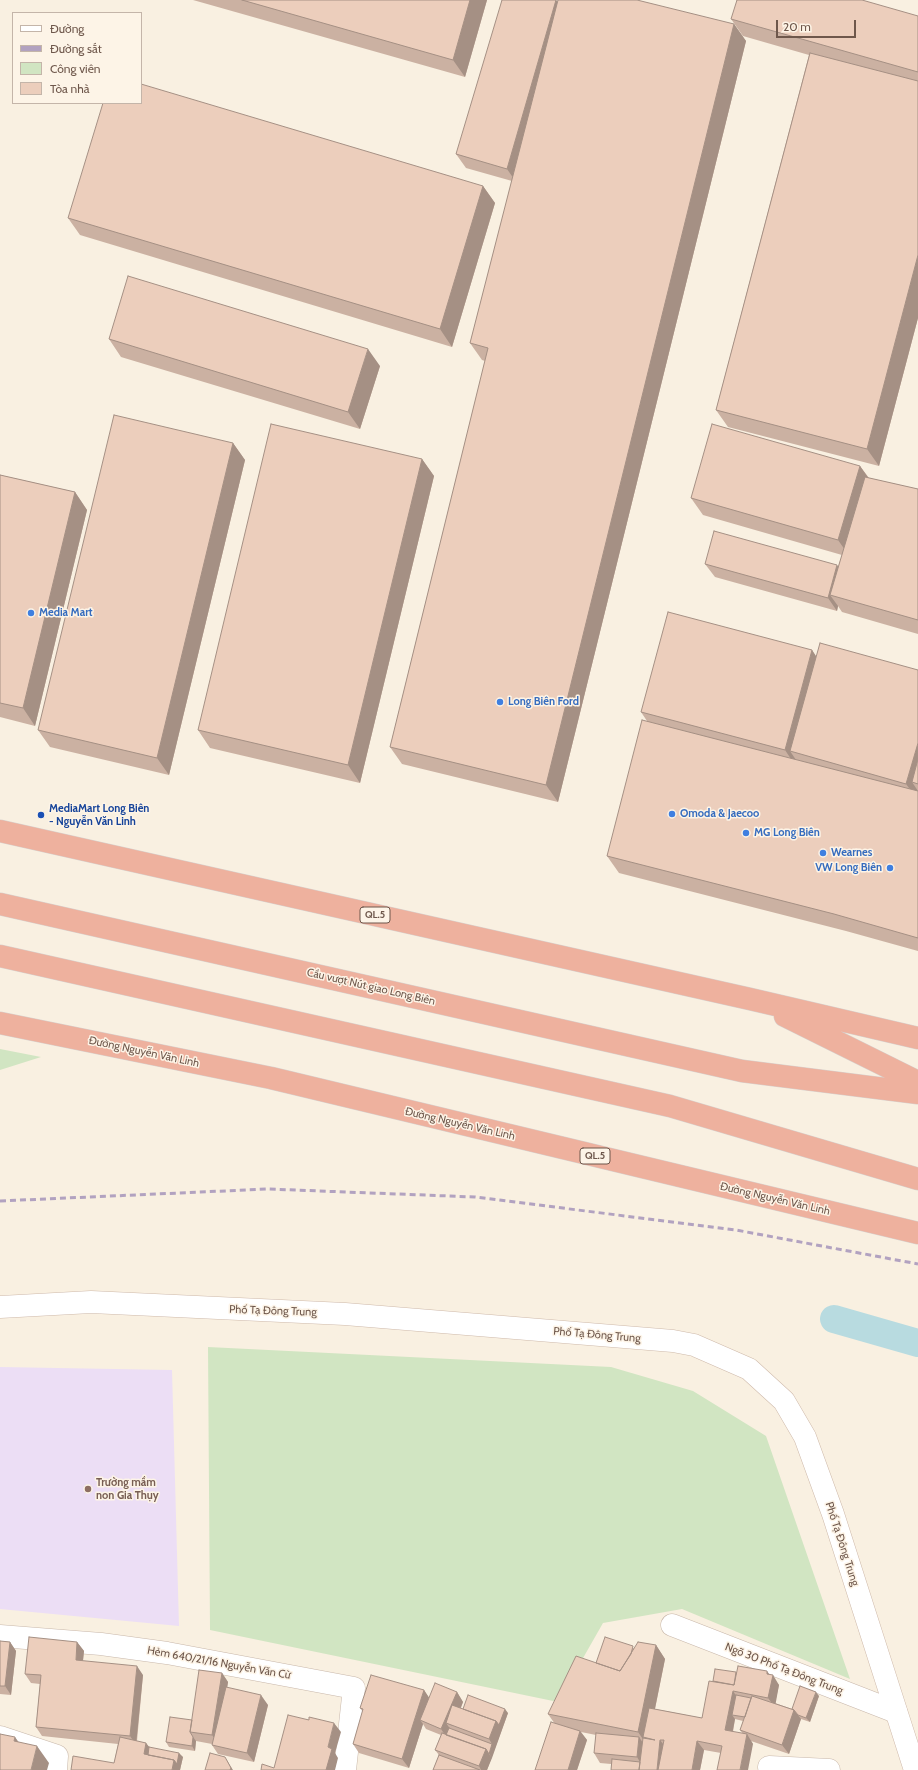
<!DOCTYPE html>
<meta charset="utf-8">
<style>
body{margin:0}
#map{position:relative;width:918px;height:1770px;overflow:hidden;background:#f9f0e1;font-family:Cabin,sans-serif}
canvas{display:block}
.legend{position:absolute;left:12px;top:12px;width:130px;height:92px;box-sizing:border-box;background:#fdf4e7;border:1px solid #c4b5a9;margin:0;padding:5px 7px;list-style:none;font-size:12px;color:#6e574b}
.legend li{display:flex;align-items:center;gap:8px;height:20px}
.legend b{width:20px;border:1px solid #c4b5a9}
.scale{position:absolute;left:776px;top:20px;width:80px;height:18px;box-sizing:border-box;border:2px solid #6e574b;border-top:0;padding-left:5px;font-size:12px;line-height:14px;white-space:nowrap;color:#6e574b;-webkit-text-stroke:3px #fdf4e7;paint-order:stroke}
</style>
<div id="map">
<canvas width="918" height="1770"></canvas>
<ul class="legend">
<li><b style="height:5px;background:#fff"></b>Đường</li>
<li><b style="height:5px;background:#b2a2c0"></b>Đường sắt</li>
<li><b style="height:11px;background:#d1e5c2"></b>Công viên</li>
<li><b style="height:11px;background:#eccebc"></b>Tòa nhà</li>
</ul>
<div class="scale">20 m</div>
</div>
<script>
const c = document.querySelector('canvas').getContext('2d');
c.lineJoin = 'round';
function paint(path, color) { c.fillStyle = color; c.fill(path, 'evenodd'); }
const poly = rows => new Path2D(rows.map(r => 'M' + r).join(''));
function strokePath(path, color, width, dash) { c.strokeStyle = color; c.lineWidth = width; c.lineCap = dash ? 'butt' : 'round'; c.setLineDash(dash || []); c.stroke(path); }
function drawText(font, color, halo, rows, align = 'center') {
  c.font = font + ' Cabin,sans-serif'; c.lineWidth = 3; c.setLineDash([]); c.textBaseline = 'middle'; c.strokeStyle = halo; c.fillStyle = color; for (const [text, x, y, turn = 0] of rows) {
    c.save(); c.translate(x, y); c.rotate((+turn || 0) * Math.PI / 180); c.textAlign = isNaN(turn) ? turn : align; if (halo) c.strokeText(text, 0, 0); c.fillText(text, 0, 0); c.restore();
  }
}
paint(poly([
 [0,1367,172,1370,179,1626,0,1609]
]), '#ecdef5');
paint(poly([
 [0,1049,41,1057,0,1070],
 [208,1347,611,1367,693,1391,766,1436,850,1679,682,1609,603,1623,558,1702,210,1630]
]), '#d1e5c2');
strokePath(poly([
 [834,1319,918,1343]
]), '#b8dbe0', 28);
const street = poly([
 [672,1625,896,1712],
 [0,1636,101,1644,167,1653,354,1688,345,1770],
 [0,1737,57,1756,56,1770],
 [769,1767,829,1770]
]);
const secondary = poly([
 [0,1307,91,1302,345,1314,673,1341,694,1345,749,1369,784,1401,805,1437,833,1514,915,1770]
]);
const highway = poly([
 [0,831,750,999,918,1038],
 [0,904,742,1071,918,1093],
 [0,956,670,1106,918,1179],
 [785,1016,918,1082],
 [0,1023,271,1078,918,1233]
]);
strokePath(street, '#c8b7aa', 23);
strokePath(secondary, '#ceb9aa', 23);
strokePath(highway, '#d6d0cd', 23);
strokePath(street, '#fff', 22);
strokePath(secondary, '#fff', 22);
strokePath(highway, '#eeb19e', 22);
strokePath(poly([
 [0,1201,268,1189,475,1197,736,1230,918,1264]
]), '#b2a2c0', 3, [6, 4]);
paint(poly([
 [193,0,487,0,465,77],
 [556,0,557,2,734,24,746,41,558,802,402,764,390,747,485,361,482,360,470,343,512,181,466,168,456,154],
 [918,16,918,318,879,466,728,427,716,410,809,55,743,36,731,19],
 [483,186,495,203,452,347,80,235,68,218],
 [109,339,380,366,360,429,121,357],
 [233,443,245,460,169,775,50,747,38,730],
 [422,459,434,476,360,783,210,748,198,730],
 [860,466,869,478,918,489,918,634,842,612,838,606,837,611,715,577,705,564,838,567,842,555,703,515,691,498],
 [0,475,75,492,87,510,35,726,0,717],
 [812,650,816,657,918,670,918,951,846,931,619,873,607,856,647,721,641,712],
 [0,1641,10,1642,16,1651,11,1695,0,1694],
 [77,1642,84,1651,83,1661,143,1675,137,1741,146,1743,149,1747,183,1757,180,1770,71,1770,114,1763,118,1744,42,1736,36,1727,40,1684,31,1683,25,1674],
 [656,1645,665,1659,655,1709,702,1718,713,1681,736,1672,770,1675,779,1685,775,1703,792,1709,819,1696,810,1722,801,1719,789,1754,751,1741,753,1744,721,1753,704,1750,700,1770,611,1770,611,1764,600,1763,594,1753,596,1735,581,1732,587,1740,577,1770,535,1770,555,1724,548,1714,596,1663,634,1648],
 [735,1719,743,1721,740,1730,743,1734,733,1732],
 [222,1673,228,1682,227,1687,268,1705,254,1762,218,1754,212,1745,212,1744,196,1741,195,1751,169,1747,166,1742,192,1720],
 [424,1690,429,1698,457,1692,463,1702,461,1708,463,1709,508,1713,487,1770,433,1770,439,1755,435,1750,441,1735,426,1729,423,1724,409,1768,359,1753,353,1744,363,1712,360,1708]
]), '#cbb1a2');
paint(poly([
 [470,0,487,0,465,77,453,60],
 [556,0,565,13,516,182,507,169],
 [734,24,746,41,558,802,546,785],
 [483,186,495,203,452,347,440,329],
 [918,255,918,318,879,466,867,449],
 [368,349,380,366,360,429,348,412],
 [233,443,245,460,169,775,157,758],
 [422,459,434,476,360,783,348,765],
 [860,466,872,483,850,557,838,540],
 [75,492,87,510,35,726,23,708],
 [837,565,846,578,830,595,838,606,837,611,828,598],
 [812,650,824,668,790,751,798,763,797,768,785,750],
 [918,743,918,784,912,782,918,791,918,800,906,784],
 [10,1642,16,1651,11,1695,5,1686],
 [77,1642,84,1651,82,1669,76,1660],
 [656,1645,665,1659,649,1738,643,1737,648,1743,647,1745,638,1732],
 [137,1666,143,1675,136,1745,130,1736],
 [767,1671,772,1678,773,1675,779,1685,775,1707,768,1698,767,1674],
 [222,1673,228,1682,219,1745,212,1735],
 [424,1690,430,1699,420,1720,423,1724,409,1768,402,1759],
 [733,1691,739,1700,732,1715,735,1719,731,1740,725,1730],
 [457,1692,463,1702,453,1726,446,1723,451,1730,447,1738,441,1729],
 [816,1692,819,1696,810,1722,806,1718],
 [261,1695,268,1705,254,1762,247,1753],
 [505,1709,508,1713,492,1758,489,1754,492,1744,489,1739,496,1721],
 [794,1710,801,1719,789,1754,782,1745],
 [334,1723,341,1732,335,1753,338,1758,335,1770,326,1770,328,1747],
 [580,1731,587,1740,577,1770,568,1770],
 [747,1734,753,1744,748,1770,740,1770],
 [15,1737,27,1754,14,1741],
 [193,1737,196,1741,195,1751,192,1746],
 [639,1737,645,1746,640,1762,637,1757],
 [660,1740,667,1749,664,1770,657,1770],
 [697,1741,704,1750,700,1770,692,1770],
 [146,1743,153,1752,147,1758,144,1754],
 [37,1746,49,1763,47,1770,31,1770],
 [486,1749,492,1758,487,1770,481,1770,479,1766],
 [179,1753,183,1757,180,1770,172,1770,174,1760],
 [225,1757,231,1767,233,1770,230,1770]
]), '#a59084');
const building = poly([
 [242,0,470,0,453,60,242,0],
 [502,0,556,0,507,169,456,154,502,0],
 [558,0,637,0,734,24,546,785,390,747,488,348,470,343,558,0],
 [737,0,862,0,918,16,918,72,731,19,737,0],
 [810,53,918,81,918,255,867,449,716,410,810,53],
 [141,84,483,186,440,329,68,218,103,103,141,103,141,84],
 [128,276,368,349,348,412,109,339,128,276],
 [114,415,233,443,157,758,38,730,114,415],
 [271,424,422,459,348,765,198,730,271,424],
 [712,424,860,466,838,540,691,498,712,424],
 [0,475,75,492,23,708,0,703,0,475],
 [865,477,918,489,918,620,830,595,865,477],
 [714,531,837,565,828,598,705,564,714,531],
 [668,612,812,650,785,750,641,712,668,612],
 [820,643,918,670,918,743,906,784,790,751,820,643],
 [642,720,918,791,918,938,834,914,607,856,642,720],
 [918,759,918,784,912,782,918,759],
 [29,1637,77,1642,76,1660,137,1666,130,1736,36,1727,41,1675,25,1674,29,1637],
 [605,1637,633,1646,631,1654,620,1671,596,1663,605,1637],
 [0,1641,10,1642,5,1686,0,1686,0,1641],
 [638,1642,656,1645,638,1732,548,1714,576,1656,620,1671,638,1642],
 [738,1666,767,1671,767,1674,773,1675,768,1698,733,1691,725,1730,747,1734,740,1770,717,1770,722,1746,697,1741,692,1770,658,1770,664,1740,660,1740,657,1770,639,1770,643,1738,655,1740,643,1737,649,1708,702,1718,709,1681,734,1685,738,1666],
 [715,1669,736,1672,734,1685,713,1681,715,1669],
 [199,1670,222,1673,212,1735,190,1732,199,1670],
 [371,1675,424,1690,402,1759,353,1744,363,1709,360,1708,371,1675],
 [435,1683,457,1692,441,1729,420,1720,435,1683],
 [800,1686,816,1692,806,1718,798,1715,794,1710,792,1709,800,1686],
 [226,1687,261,1695,247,1753,212,1745,226,1687],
 [468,1695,505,1709,499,1725,496,1721,463,1709,468,1695],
 [736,1695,751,1698,745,1717,732,1715,736,1695],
 [752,1696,794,1710,782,1745,740,1730,752,1696],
 [452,1705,496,1721,489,1739,446,1723,452,1705],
 [288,1715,309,1720,309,1717,334,1723,328,1747,332,1749,326,1770,261,1770,262,1764,274,1768,288,1715],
 [170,1717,192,1720,190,1732,193,1737,192,1746,166,1742,170,1717],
 [551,1722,580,1731,568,1770,535,1770,551,1722],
 [449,1728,492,1744,489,1754,486,1749,446,1735,449,1728],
 [442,1733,486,1749,479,1766,435,1750,442,1733],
 [596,1733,639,1737,637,1757,594,1753,596,1733],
 [0,1734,15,1737,14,1741,37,1746,31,1770,0,1770,0,1734],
 [120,1737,146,1743,144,1754,174,1760,172,1770,71,1770,73,1756,114,1763,120,1737],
 [149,1747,179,1753,177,1764,174,1760,148,1755,149,1747],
 [210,1753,225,1757,231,1768,230,1770,205,1770,210,1753],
 [439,1755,480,1770,433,1770,439,1755],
 [612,1759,640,1762,639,1770,611,1770,612,1759]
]);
paint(building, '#eccebc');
strokePath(building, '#a59084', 1);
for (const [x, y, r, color] of [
 [31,613,4,"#3f7fe0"],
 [500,702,4,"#3f7fe0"],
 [672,814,4,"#3f7fe0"],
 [41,815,4,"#1a4fb4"],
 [746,833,4,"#3f7fe0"],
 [823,853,4,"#3f7fe0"],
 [890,868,4,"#3f7fe0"],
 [88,1489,4,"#8d6e63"]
]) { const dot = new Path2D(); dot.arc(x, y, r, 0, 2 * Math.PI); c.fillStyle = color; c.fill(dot); strokePath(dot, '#fdf4e7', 1.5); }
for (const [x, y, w] of [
 [375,915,30],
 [595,1156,30]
]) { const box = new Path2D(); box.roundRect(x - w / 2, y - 8, w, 16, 3); c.fillStyle = '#fdf4e7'; c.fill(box); strokePath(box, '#6e574b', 1); }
drawText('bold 10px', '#6e574b', null, [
 ["QL.5",375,915],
 ["QL.5",595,1156]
]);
drawText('bold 11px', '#366cbe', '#fdf4e7', [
 ["Media Mart",39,613],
 ["Long Biên Ford",508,702],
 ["Omoda & Jaecoo",680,814],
 ["MG Long Biên",754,833],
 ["Wearnes",831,853],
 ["VW Long Biên",882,868,"right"]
], 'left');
drawText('bold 11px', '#164399', '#fdf4e7', [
 ["MediaMart Long Biên",49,809],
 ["- Nguyễn Văn Linh",49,822]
], 'left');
drawText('11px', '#6e574b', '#fdf4e7', [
 ["Cầu vượt Nút giao Long Biên",371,987,13],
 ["Đường Nguyễn Văn Linh",144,1052,12],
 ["Đường Nguyễn Văn Linh",460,1124,13],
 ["Đường Nguyễn Văn Linh",775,1199,13],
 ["Phố Tạ Đông Trung",273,1311,2],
 ["Phố Tạ Đông Trung",597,1335,5],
 ["Phố Tạ Đông Trung",842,1544,72],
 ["Hẻm 640/21/16 Nguyễn Văn Cừ",219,1663,10],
 ["Ngõ 30 Phố Tạ Đông Trung",784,1669,21]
]);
drawText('bold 11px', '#785e54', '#fdf4e7', [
 ["Trường mầm",96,1483],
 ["non Gia Thụy",96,1496]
], 'left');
</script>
